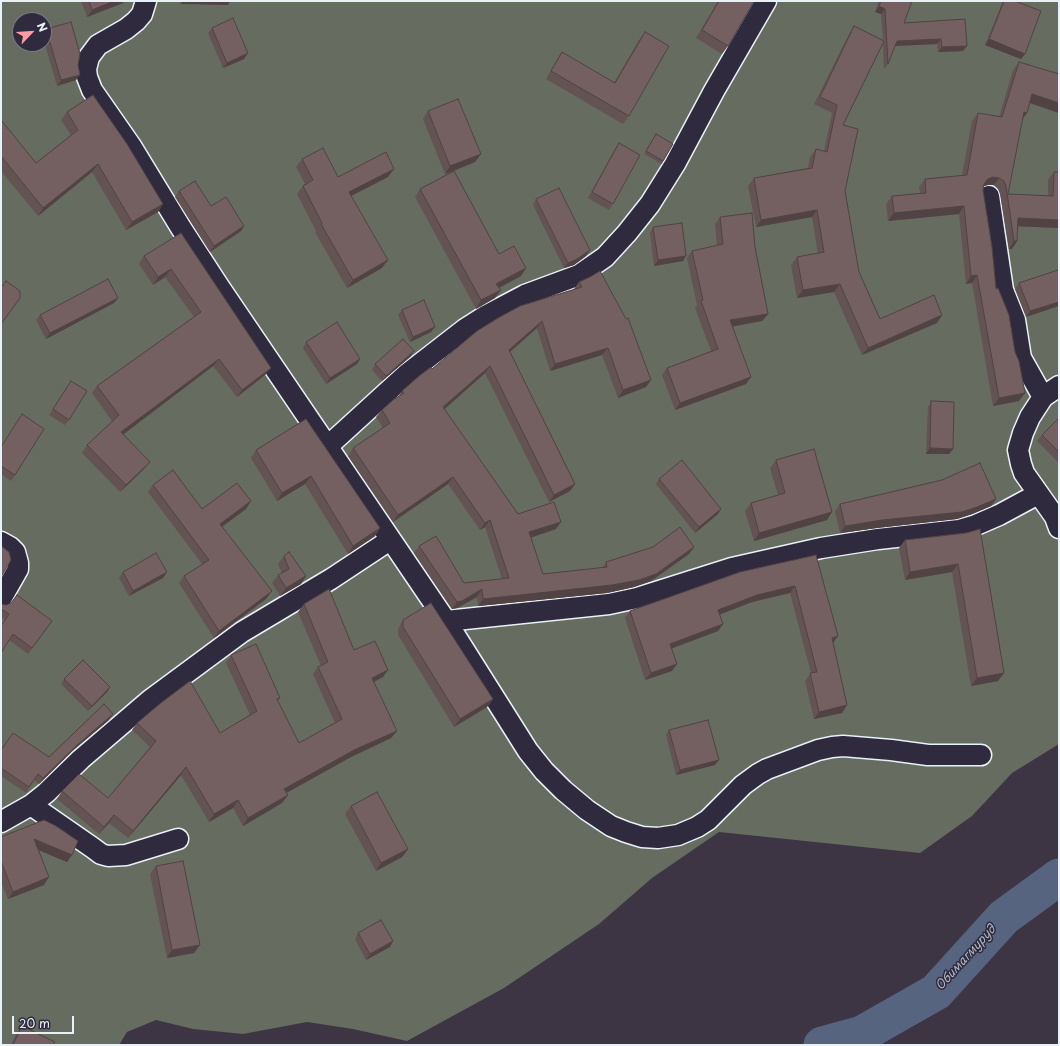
<!DOCTYPE html>
<meta charset="utf-8">
<style>
body{margin:0}
#map{position:relative;width:1060px;height:1046px;overflow:hidden;background:#3d3544;font-family:"Playpen Sans",sans-serif}
canvas{display:block}
.frame{position:absolute;inset:0;border:2px solid #e8f1f8;pointer-events:none}
.north{position:absolute;left:12px;top:12px;width:40px;height:40px;box-sizing:border-box;background:#2f2a3d;border:1px solid #797a88;border-radius:50%;rotate:65deg;font-size:11px;font-weight:700;line-height:16px;text-align:center;color:#e8f1f8}
.north::after{content:'';display:block;margin:auto;width:14px;height:18px;background:#ff9aa2;clip-path:polygon(50% 0,100% 100%,50% 72%,0 100%)}
.scale{position:absolute;left:12px;top:1016px;width:62px;height:18px;box-sizing:border-box;border:2px solid #e8f1f8;border-top:0;padding-left:5px;font-size:12px;line-height:14px;white-space:nowrap;color:#e8f1f8;-webkit-text-stroke:3px #2f2a3d;paint-order:stroke}
</style>
<div id="map">
<canvas width="1060" height="1046"></canvas>
<div class="frame"></div>
<div class="north">N</div>
<div class="scale">20 m</div>
</div>
<script>
const c = document.querySelector('canvas').getContext('2d');
c.lineJoin = 'round';
function paint(path, color) { c.fillStyle = color; c.fill(path, 'evenodd'); }
const poly = rows => new Path2D(rows.map(r => 'M' + r).join(''));
function strokePath(path, color, width, dash) { c.strokeStyle = color; c.lineWidth = width; c.lineCap = dash ? 'butt' : 'round'; c.setLineDash(dash || []); c.stroke(path); }
function drawText(font, color, halo, rows, align = 'center') {
  c.font = font + ' "Playpen Sans",sans-serif'; c.lineWidth = 3; c.setLineDash([]); c.textBaseline = 'middle'; c.strokeStyle = halo; c.fillStyle = color; for (const [text, x, y, turn = 0] of rows) {
    c.save(); c.translate(x, y); c.rotate((+turn || 0) * Math.PI / 180); c.textAlign = isNaN(turn) ? turn : align; if (halo) c.strokeText(text, 0, 0); c.fillText(text, 0, 0); c.restore();
  }
}
paint(poly([
 [1,1,1059,1,1059,744,1012,773,972,816,920,853,719,832,652,878,599,924,504,988,407,1041,353,1029,307,1022,243,1034,193,1029,156,1020,127,1032,119,1045,1,1045],
 [20,20,44,20,44,44,20,44]
]), '#666c5f');
strokePath(poly([
 [822,1045,862,1034,936,992,1004,917,1059,877]
]), '#576480', 37);
const minor = poly([
 [146,1,142,14,136,21,126,29,98,45,89,57,86,69,87,77,92,90,131,146,181,228,218,285,446,621,528,751,544,771,563,790,587,810,611,826,626,832,642,837,658,838,678,835,697,827,708,820,743,785,758,774,767,769,818,750,832,747,843,746,891,750,928,755,981,755],
 [989,196,1003,290,1015,320,1021,358,1043,397],
 [1059,386,1043,397,1030,417,1023,433,1018,450,1021,464,1024,473,1055,517,1059,528],
 [328,446,407,374,465,329,487,315,525,295,579,275,605,257,627,233,650,204,675,164,714,91,766,1],
 [1,542,10,547,15,552,18,563,18,569,1,599],
 [446,621,609,604,637,598,732,568,821,548,878,539,959,530,976,525,999,515,1038,494],
 [31,805,93,848,101,854,108,856,126,855,178,839],
 [1,822,31,805,46,793,81,759,150,700,242,632,331,579,390,540]
]);
strokePath(minor, '#e8f1f8', 23);
strokePath(minor, '#2f2a3d', 20);
paint(poly([
 [81,1,124,1,123,3,87,17],
 [718,1,754,1,728,46,722,54,696,38],
 [879,1,912,1,904,23,965,19,963,51,938,52,937,44,895,46,888,64,884,69,883,44,843,125,845,191,859,272,880,319,942,315,937,323,862,355,834,292,797,298,791,265,797,257,818,254,812,217,756,227,748,186,754,178,808,168,810,157,816,149,824,151,832,113,814,104,849,34,854,26,883,40,881,14,875,12],
 [1003,1,1015,1,1025,54,1021,59,985,45],
 [212,28,244,59,223,68,208,33],
 [46,29,78,65,76,80,57,86,44,41,44,32],
 [645,32,629,116,623,124,546,79,557,60,562,52,614,83,639,40],
 [1019,62,1059,113,1030,103,1027,113,1022,119,1008,194,1048,196,1048,180,1054,172,1059,228,1017,226,1017,241,1012,249,1009,249,1000,194,998,189,994,185,988,185,984,186,983,190,996,289,1015,352,1025,393,1019,401,993,406,972,283,966,284,959,214,888,221,886,204,892,196,920,193,919,187,925,179,962,175,972,121,978,113,999,117,1013,70],
 [428,111,481,154,475,162,454,171,499,254,521,276,499,288,495,298,476,309,415,197,420,189,451,172,445,174,423,119],
 [67,112,163,204,158,212,126,230,92,172,38,216,1,171,1,120,36,163,71,135,61,120],
 [656,134,663,161,662,164,644,154],
 [619,143,613,204,609,210,588,198,615,149],
 [302,159,338,177,388,177,351,196,382,268,347,288,315,232,316,231,297,194,303,186,305,184,296,167],
 [179,191,211,206,244,226,241,231,210,252,175,197],
 [536,199,586,256,574,265,564,268,533,205],
 [720,217,755,247,768,314,762,321,733,326,746,384,675,410,662,375,667,368,711,351,695,308,697,305,687,258,692,251,717,246,715,224],
 [653,227,683,261,654,266,650,233],
 [181,233,271,368,265,375,237,397,213,366,123,434,144,469,120,492,82,453,87,445,112,421,92,393,97,386,194,317,165,277,153,285,139,264,144,256],
 [1059,272,1026,317,1015,289,1019,283],
 [579,282,651,380,646,387,618,398,602,355,550,371,537,328,510,352,575,484,570,491,549,502,485,373,444,409,518,514,556,529,531,537,543,574,602,568,606,562,689,554,651,581,634,587,607,593,478,606,477,597,457,608,452,609,414,553,419,546,464,583,502,579,485,527,480,530,448,484,393,522,348,456,353,448,383,428,376,417,382,410,399,396,402,391,432,369,574,290,574,289],
 [118,298,114,303,46,339,36,320,40,315],
 [402,310,431,332,410,342,398,315],
 [306,342,360,359,357,364,326,384,303,348],
 [414,351,410,357,382,381,372,370,375,364],
 [71,381,69,420,65,425,49,415],
 [931,401,953,449,949,454,926,454,928,407],
 [1059,418,1059,463,1037,441,1042,435],
 [306,419,380,528,375,536,348,554,305,484,277,501,251,458,256,450],
 [1,446,15,475,11,481,1,474],
 [776,460,827,520,754,541,745,511,751,503,778,495,770,468],
 [659,479,718,514,695,533,656,484],
 [153,485,202,509,246,509,222,526,266,599,214,638,179,583,184,576,202,564,148,492],
 [996,499,991,506,972,514,957,519,877,528,840,533,835,511,840,504],
 [966,533,998,681,971,686,952,572,905,580,899,548,905,540],
 [816,555,833,643,847,705,842,713,814,719,805,681,811,673,790,593,752,602,719,615,723,624,718,631,672,648,672,671,645,680,625,618,630,611],
 [284,556,306,576,301,584,280,596,272,583,278,575,282,573,278,564],
 [123,572,167,572,163,578,129,596,119,578],
 [1,604,52,621,28,654,9,640,5,620,1,617],
 [304,604,383,677,374,682,397,731,391,738,351,757,286,793,288,795,282,803,243,826,233,808,209,822,181,775,128,838,109,823,99,834,57,799,62,791,108,798,150,747,132,730,137,723,220,733,250,715,226,663,231,655,280,698,278,701,299,743,335,723,313,674,318,667,321,666,298,612],
 [403,620,493,699,487,707,454,727,398,635,398,629],
 [64,679,110,687,107,692,88,711,61,684],
 [109,720,73,750,39,784,34,780,26,793,1,776,1,750,49,757],
 [669,730,715,765,676,775,666,735],
 [351,806,408,849,402,857,376,871,345,814],
 [1,837,72,855,67,862,39,850,44,885,8,899,1,882],
 [156,866,194,953,167,958,150,874],
 [358,933,393,941,390,947,366,960,355,939],
 [22,1026,53,1045,11,1045,16,1034]
]), '#645353');
paint(poly([
 [114,1,124,1,123,3,87,17,92,10],
 [183,1,230,1,228,5,180,4],
 [879,6,885,9,881,14,875,12],
 [941,39,937,44,893,46,897,41],
 [989,39,1025,54,1021,59,985,45],
 [967,46,963,51,938,52,942,47],
 [248,53,244,59,223,68,227,63],
 [80,75,76,80,57,86,61,80],
 [1032,94,1059,103,1059,113,1027,102],
 [1024,112,1027,113,1021,121],
 [481,154,475,162,445,174,450,166],
 [98,164,92,172,38,216,43,208],
 [394,169,388,177,343,200,349,192],
 [993,177,999,178,994,185,988,185,982,187,978,191,988,179],
 [163,204,158,212,126,230,132,222],
 [964,206,959,214,888,221,894,213],
 [817,210,812,217,756,227,761,220],
 [1018,218,1059,220,1059,228,1012,226],
 [244,226,241,231,210,252,214,246],
 [1014,241,1017,241,1012,249,1009,249],
 [590,250,586,256,574,265,564,268,568,263],
 [686,256,683,261,654,266,658,260],
 [388,260,382,268,347,288,353,280],
 [526,268,521,276,491,292,496,284],
 [171,269,165,277,153,285,158,277],
 [977,275,972,283,966,284,971,276],
 [840,284,834,292,797,298,803,290],
 [501,290,495,298,476,309,481,300],
 [118,298,114,303,46,339,50,333],
 [1059,302,1059,306,1026,317,1030,311],
 [768,314,762,321,725,328,730,320],
 [942,315,937,323,862,355,868,348],
 [542,321,537,328,504,357,509,350],
 [435,327,431,332,410,342,413,337],
 [608,348,602,355,550,371,555,364],
 [414,351,410,357,382,381,386,376],
 [219,359,213,366,116,440,121,432],
 [360,359,357,364,326,384,330,378],
 [490,366,485,373,438,415,443,407],
 [271,368,265,375,237,397,242,390],
 [751,377,746,384,675,410,680,403],
 [651,380,646,387,618,398,623,390],
 [1025,393,1019,401,993,406,999,398],
 [930,448,953,449,949,454,926,454],
 [150,462,144,469,120,492,126,485],
 [311,476,305,484,277,501,282,493],
 [453,477,448,484,393,522,398,515],
 [575,484,570,491,549,502,554,495],
 [996,499,991,506,972,514,957,519,877,528,840,533,845,526],
 [251,501,246,509,215,532,220,524],
 [721,509,718,514,695,533,699,527],
 [832,512,827,520,754,541,759,533],
 [490,520,485,527,480,530,485,523],
 [561,522,556,529,524,540,529,532],
 [380,528,375,536,348,554,353,546],
 [694,547,689,554,651,581,634,587,607,593,478,606,483,599],
 [958,564,952,572,905,580,910,572],
 [167,572,163,578,129,596,133,591],
 [306,576,301,584,280,596,286,588],
 [795,586,790,593,752,602,713,617,718,610,757,595],
 [482,589,477,597,457,608,452,609,457,602],
 [272,591,266,599,214,638,219,631],
 [723,624,718,631,665,651,670,644],
 [838,636,833,643,832,638],
 [677,664,672,671,645,680,651,673],
 [388,670,383,677,367,685,372,678],
 [1004,673,998,681,971,686,977,678],
 [110,687,107,692,88,711,92,706],
 [493,699,487,707,454,727,460,719],
 [847,705,842,713,814,719,819,712],
 [113,714,109,720,73,750,39,784,43,778,77,745],
 [397,731,391,738,351,757,279,797,284,789,356,749],
 [719,760,715,765,676,775,680,770],
 [186,767,181,775,128,838,133,831],
 [288,795,282,803,243,826,248,818],
 [238,800,233,808,209,822,214,814],
 [114,815,109,823,99,834,104,827],
 [34,839,72,855,67,862,29,846],
 [408,849,402,857,376,871,381,863],
 [49,877,44,885,8,899,13,892],
 [393,941,390,947,366,960,370,954],
 [200,945,194,953,167,958,172,950]
]), '#514344');
const building = poly([
 [89,1,114,1,92,10,89,1],
 [719,1,754,1,728,46,702,30,719,1],
 [881,1,912,1,904,23,965,19,967,46,942,47,941,39,897,41,888,64,885,9,879,6,881,1],
 [1004,1,1015,1,1041,11,1025,54,989,39,1004,1],
 [233,18,248,53,227,63,212,28,233,18],
 [71,22,80,54,78,65,80,75,61,80,46,29,71,22],
 [854,26,884,41,843,125,858,129,845,191,859,272,880,319,934,295,942,315,868,348,840,284,803,290,797,257,824,252,817,210,761,220,754,178,812,168,816,149,827,152,837,105,820,97,854,26],
 [645,32,669,46,629,116,551,71,562,52,615,83,645,32],
 [1019,62,1059,74,1059,103,1032,94,1027,113,1024,112,1008,194,1053,196,1054,172,1059,172,1059,220,1018,218,1017,241,1014,241,1006,186,1004,181,999,178,993,177,988,179,984,184,983,190,992,247,996,289,998,288,1009,315,1015,352,1019,361,1025,393,999,398,977,275,971,276,964,206,894,213,892,196,926,193,925,179,967,175,978,113,1002,117,1019,62],
 [93,95,127,144,163,204,132,222,98,164,43,208,1,156,1,120,36,163,78,130,67,112,93,95],
 [458,99,481,154,450,166,428,111,458,99],
 [656,134,673,144,663,161,646,151,656,134],
 [619,143,640,155,613,204,592,192,619,143],
 [323,148,338,177,386,152,394,169,349,192,388,260,353,280,321,224,322,223,303,186,313,180,302,159,323,148],
 [454,171,499,254,514,246,526,268,496,284,501,290,481,300,420,189,454,171],
 [195,181,211,206,226,197,244,226,214,246,179,191,195,181],
 [559,188,590,250,577,259,568,263,536,199,559,188],
 [752,213,755,247,768,314,730,320,751,377,680,403,667,368,718,349,701,301,703,300,692,251,723,244,720,217,752,213],
 [682,223,686,256,658,260,653,227,682,223],
 [181,233,271,368,242,390,219,359,121,432,150,462,126,485,87,445,119,415,97,386,201,312,171,269,158,277,144,256,181,233],
 [1058,270,1059,272,1059,302,1030,311,1019,283,1058,270],
 [600,271,626,319,628,318,651,380,623,390,608,348,555,364,542,321,509,350,575,484,554,495,490,366,443,407,518,514,554,502,561,522,529,532,543,574,607,567,606,562,653,547,680,527,694,547,656,574,639,580,612,585,483,599,482,589,462,601,457,602,419,546,436,536,464,583,509,578,490,520,485,523,453,477,398,515,353,448,390,423,382,410,393,400,404,393,402,391,419,376,431,367,432,369,477,331,498,318,520,306,582,287,579,282,590,277,600,271],
 [108,279,118,298,50,333,40,315,108,279],
 [6,281,20,291,20,298,1,324,1,288,6,281],
 [424,300,435,327,413,337,402,310,424,300],
 [337,322,360,359,330,378,306,342,337,322],
 [403,339,414,351,386,376,375,364,403,339],
 [71,381,87,391,69,420,53,409,71,381],
 [931,401,954,402,953,449,930,448,931,401],
 [22,414,44,429,15,475,1,466,1,447,22,414],
 [1059,418,1059,452,1042,435,1059,418],
 [306,419,380,528,353,546,311,476,282,493,256,450,306,419],
 [814,449,832,512,759,533,751,503,785,493,776,460,814,449],
 [682,460,721,509,699,527,659,479,682,460],
 [980,463,996,499,977,507,962,512,882,520,845,526,840,504,942,480,980,463],
 [173,470,202,509,237,483,251,501,220,524,272,591,219,631,184,576,209,560,153,485,173,470],
 [980,529,1004,673,977,678,958,564,910,572,905,540,966,533,980,529],
 [1,546,9,552,11,560,1,577,1,546],
 [289,552,306,576,286,588,278,575,289,569,284,556,289,552],
 [156,553,167,572,133,591,123,572,156,553],
 [816,555,838,636,832,638,847,705,819,712,810,673,817,672,795,586,757,595,718,610,723,624,670,644,677,664,651,673,630,611,740,572,816,555],
 [329,589,354,650,375,641,388,670,372,678,397,731,356,749,284,789,288,795,248,818,238,800,214,814,186,767,133,831,114,815,104,827,62,791,79,774,108,798,156,741,137,723,162,702,190,681,220,733,257,711,231,655,256,644,280,698,277,699,299,743,342,719,318,667,328,662,304,604,329,589],
 [17,595,52,621,32,648,13,634,1,653,1,626,9,614,1,609,1,604,6,605,11,603,17,595],
 [431,603,493,699,460,719,403,627,403,620,431,603],
 [83,660,110,687,92,706,64,679,83,660],
 [104,704,113,714,77,745,43,778,38,774,29,787,1,768,1,750,13,733,49,757,104,704],
 [708,720,719,760,680,770,669,730,708,720],
 [377,792,408,849,381,863,351,806,377,792],
 [44,820,56,826,78,841,72,855,34,839,49,877,13,892,1,861,1,837,44,820],
 [183,861,200,945,172,950,156,866,183,861],
 [381,920,393,941,370,954,358,933,381,920],
 [22,1026,55,1042,53,1045,13,1045,22,1026]
]);
paint(building, '#746061');
strokePath(building, '#514344', 1);
drawText('italic 12px', '#aeb9c8', '#2f2a3d', [
 ["Обимагмуруд",966,958,-48]
]);
</script>
